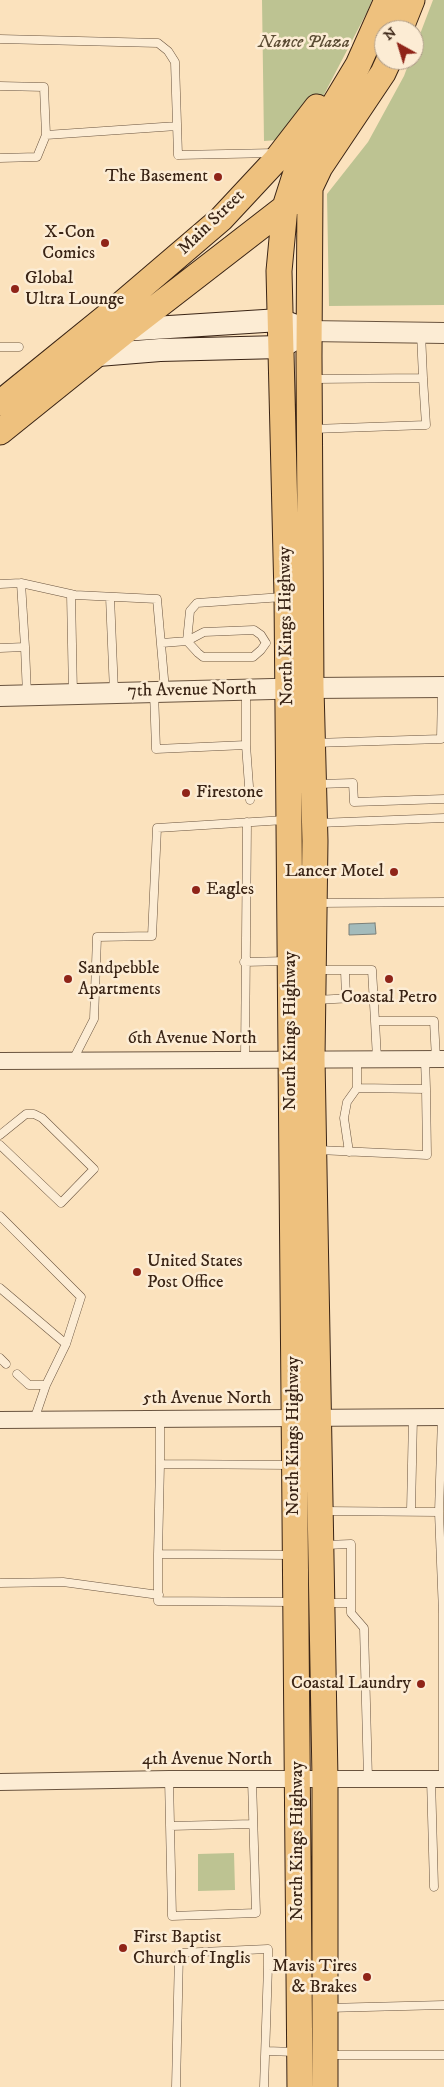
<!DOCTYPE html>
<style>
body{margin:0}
#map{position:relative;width:444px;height:2087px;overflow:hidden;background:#fbe2bd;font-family:"IM FELL DW Pica",serif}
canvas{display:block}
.north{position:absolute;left:374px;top:20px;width:50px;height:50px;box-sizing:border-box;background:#fcecd4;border:1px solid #ae9c88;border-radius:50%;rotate:321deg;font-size:14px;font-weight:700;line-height:20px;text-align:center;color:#3a2415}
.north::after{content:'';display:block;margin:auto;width:18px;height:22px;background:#8f2418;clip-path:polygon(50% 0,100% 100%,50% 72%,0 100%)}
</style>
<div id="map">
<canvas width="444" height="2087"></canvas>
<div class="north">N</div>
</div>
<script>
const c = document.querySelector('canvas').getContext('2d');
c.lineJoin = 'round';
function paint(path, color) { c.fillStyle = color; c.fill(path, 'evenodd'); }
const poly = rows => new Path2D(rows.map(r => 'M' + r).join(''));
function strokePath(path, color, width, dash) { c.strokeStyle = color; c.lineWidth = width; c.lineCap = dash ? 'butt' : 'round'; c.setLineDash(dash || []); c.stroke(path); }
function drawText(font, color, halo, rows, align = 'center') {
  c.font = font + ' "IM FELL DW Pica",serif'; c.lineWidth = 5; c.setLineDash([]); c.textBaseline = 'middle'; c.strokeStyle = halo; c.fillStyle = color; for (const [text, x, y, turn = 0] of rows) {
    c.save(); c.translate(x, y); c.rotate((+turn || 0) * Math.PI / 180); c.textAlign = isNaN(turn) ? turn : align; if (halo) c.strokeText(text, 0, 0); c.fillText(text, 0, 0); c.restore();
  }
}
paint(poly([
 [262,0,372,0,367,12,318,106,293,139,264,141],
 [433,0,444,0,444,305,329,306,327,194,368,142,404,76,410,60,414,60,414,50],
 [234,1853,235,1890,198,1891,198,1854]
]), '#bdc392');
const water = poly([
 [375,923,376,934,349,935,349,924,375,923]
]);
paint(water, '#a3bbbb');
strokePath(water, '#797f79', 1);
const service = poly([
 [0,39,158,43,168,51,175,62,178,155,275,153],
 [0,86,44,87,46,135,37,157,0,158],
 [46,135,177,126],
 [421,333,423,378],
 [0,347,19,347],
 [313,429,426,425,423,378,314,379],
 [21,583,25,647],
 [0,584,21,583,75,595,157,599,165,690],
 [71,594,73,694],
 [110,597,114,692],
 [162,643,187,641,204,632,254,630,261,635,266,643],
 [266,643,261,650,253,657,203,657,198,653,187,641,190,611,197,603,283,597],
 [0,648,25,647,27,695],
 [246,690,246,745],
 [154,692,156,749,246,745,250,800],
 [314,743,441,739,442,689],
 [318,784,353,783,354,802,444,799],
 [319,823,444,818],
 [317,903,444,902],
 [244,962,287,961],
 [317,970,372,970,375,1021,434,1021,436,1059],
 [345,970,346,998],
 [315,1000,373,997],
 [375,1021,377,1059],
 [245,1059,247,822],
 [425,1059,426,1089],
 [73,1060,94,1019,97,937,152,936,157,828,285,820],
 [0,1135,26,1114,34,1114,42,1118,94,1169,61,1203,0,1145],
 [318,1150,427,1155,426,1089,357,1088,357,1059],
 [349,1152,344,1118,347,1102,357,1088],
 [0,1216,81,1297,66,1344,46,1385,34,1420],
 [0,1288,66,1344],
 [0,1358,6,1364],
 [17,1374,29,1385,46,1385],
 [160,1464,160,1420],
 [291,1465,160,1464,158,1554,291,1555],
 [323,1511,439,1512,442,1417],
 [411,1511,413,1417],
 [439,1512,443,1613,443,1779],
 [325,1545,351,1544,351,1613,364,1628,368,1779],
 [158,1554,158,1601,291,1602],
 [0,1583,63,1582,159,1595],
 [324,1603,351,1603],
 [169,1779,172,1916,256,1913,252,1780],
 [431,1779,434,1887],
 [170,1826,253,1824],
 [327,2008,444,2005],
 [266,2051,296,2052],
 [327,2055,444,2055],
 [176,2087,179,1953,268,1949,268,1966,297,1965],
 [264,2087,268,1966]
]);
const minor = poly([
 [0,1061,444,1059],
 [0,1420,444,1417],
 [0,1782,169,1779,444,1779]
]);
const tertiary = poly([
 [309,331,444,333],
 [0,696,311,688,444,687]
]);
const secondary = poly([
 [122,330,280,320,309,331],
 [98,355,160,350,281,347,296,338]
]);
const primary = poly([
 [400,30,412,0],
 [0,403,111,313,221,219,276,160,317,107],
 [0,432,128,329,292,202],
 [300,2087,287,596,279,271,285,207,299,163,358,65,387,0],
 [325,2087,325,1779,312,1058,315,841,311,688,309,356,310,188,320,167,383,73,389,60]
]);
strokePath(service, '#6a543f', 9);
strokePath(minor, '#6a543f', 18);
strokePath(tertiary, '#6a543f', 22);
strokePath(secondary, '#3a2415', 24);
strokePath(primary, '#3a2415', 27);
strokePath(service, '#fcecd4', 8);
strokePath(minor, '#fcecd4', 16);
strokePath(tertiary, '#fcecd4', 20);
strokePath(secondary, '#fcecd4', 22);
strokePath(primary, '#eec17e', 25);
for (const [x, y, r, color] of [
 [218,177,5,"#8f2418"],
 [105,243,5,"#8f2418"],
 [15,289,5,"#8f2418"],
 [186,793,5,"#8f2418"],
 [394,872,5,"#8f2418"],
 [196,890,5,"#8f2418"],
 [68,979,5,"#8f2418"],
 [389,979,5,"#8f2418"],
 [137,1272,5,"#8f2418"],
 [421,1684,5,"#8f2418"],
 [123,1948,5,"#8f2418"],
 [367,1977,5,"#8f2418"]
]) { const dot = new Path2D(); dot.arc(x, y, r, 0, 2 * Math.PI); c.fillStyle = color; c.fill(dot); strokePath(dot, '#fcecd4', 2); }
drawText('italic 18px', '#5b4c34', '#fcecd4', [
 ["Nance Plaza",304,43]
]);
drawText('18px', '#3a2415', '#fcecd4', [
 ["The Basement",208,177,"right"],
 ["X-Con",95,233,"right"],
 ["Comics",95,254,"right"],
 ["Global",25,279],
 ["Ultra Lounge",25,300],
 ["Firestone",196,793],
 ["Lancer Motel",384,872,"right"],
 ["Eagles",206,890],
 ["Sandpebble",78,969],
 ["Apartments",78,990],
 ["Coastal Petro",389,998,"center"],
 ["United States",147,1262],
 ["Post Office",147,1283],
 ["Coastal Laundry",411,1684,"right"],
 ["First Baptist",133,1938],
 ["Church of Inglis",133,1959],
 ["Mavis Tires",357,1967,"right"],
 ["& Brakes",357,1988,"right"]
], 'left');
drawText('18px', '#3a2415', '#fcecd4', [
 ["Main Street",212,223,-44],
 ["North Kings Highway",287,626,-91],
 ["7th Avenue North",192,691,-1],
 ["North Kings Highway",291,1031,-90],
 ["6th Avenue North",192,1039],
 ["5th Avenue North",207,1399],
 ["North Kings Highway",294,1436,-90],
 ["4th Avenue North",207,1760],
 ["North Kings Highway",298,1841,-90]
]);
</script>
